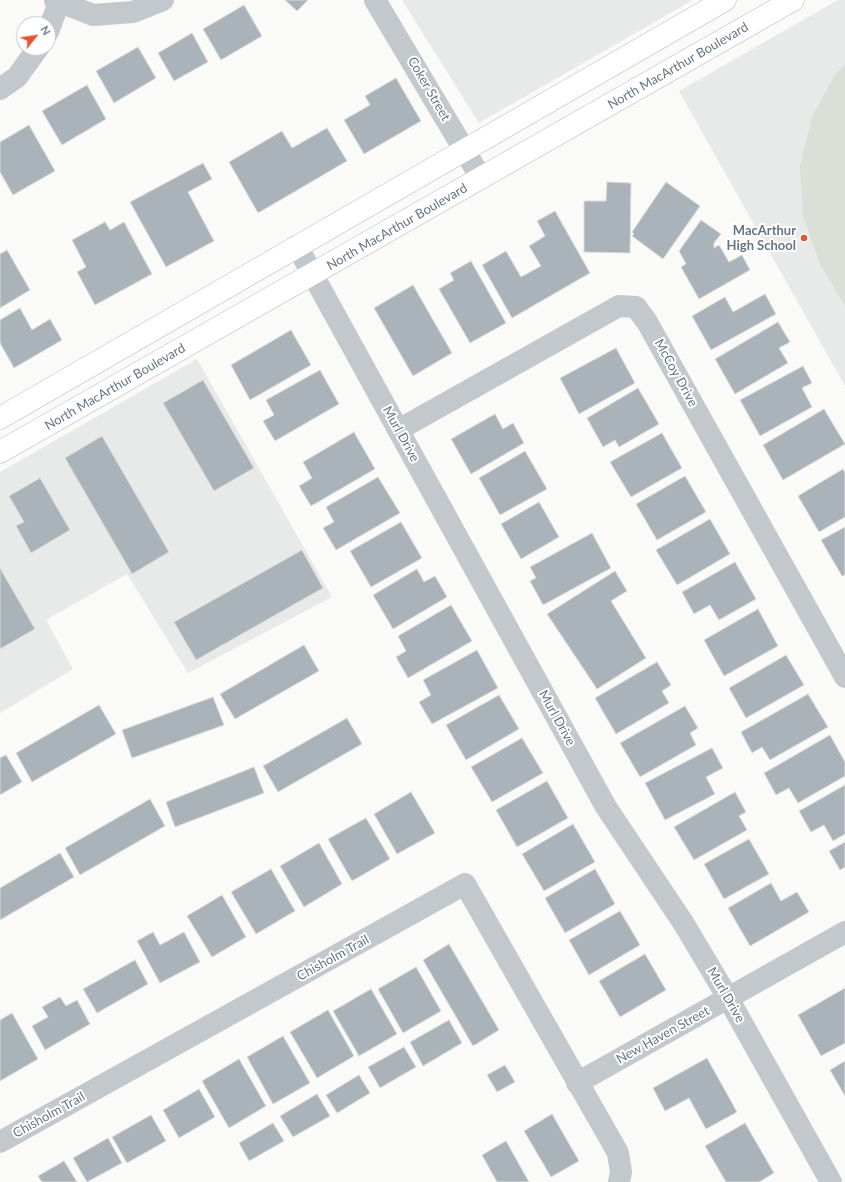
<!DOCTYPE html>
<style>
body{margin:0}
#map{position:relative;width:845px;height:1182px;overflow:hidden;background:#fafaf8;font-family:Lato,sans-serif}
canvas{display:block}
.north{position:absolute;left:16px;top:16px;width:40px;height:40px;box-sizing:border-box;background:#fff;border:1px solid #c1c8cd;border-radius:50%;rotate:60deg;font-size:11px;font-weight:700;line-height:16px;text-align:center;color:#657683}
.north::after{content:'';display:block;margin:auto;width:14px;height:18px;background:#e4572e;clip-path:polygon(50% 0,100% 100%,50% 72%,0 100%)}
</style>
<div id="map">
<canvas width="845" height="1182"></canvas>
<div class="north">N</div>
</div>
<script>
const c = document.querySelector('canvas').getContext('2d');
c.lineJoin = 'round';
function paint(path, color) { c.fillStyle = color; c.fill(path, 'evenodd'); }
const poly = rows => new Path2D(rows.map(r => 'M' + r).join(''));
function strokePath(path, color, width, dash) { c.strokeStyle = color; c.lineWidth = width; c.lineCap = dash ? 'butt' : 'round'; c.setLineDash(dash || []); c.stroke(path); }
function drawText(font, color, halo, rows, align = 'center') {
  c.font = font + ' Lato,sans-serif'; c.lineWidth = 4; c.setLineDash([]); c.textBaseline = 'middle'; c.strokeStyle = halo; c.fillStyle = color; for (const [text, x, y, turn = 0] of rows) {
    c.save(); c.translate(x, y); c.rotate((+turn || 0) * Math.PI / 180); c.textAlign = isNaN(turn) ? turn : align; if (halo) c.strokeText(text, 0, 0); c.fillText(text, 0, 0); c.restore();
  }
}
paint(poly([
 [402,0,693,0,479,123],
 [838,0,845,0,845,386,679,91],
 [197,359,332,597,188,673,127,574,46,620,73,669,0,713,0,472]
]), '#e8e9e9');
paint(poly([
 [845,65,845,306,820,264,803,216,800,166,812,117,836,73]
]), '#dadfd7');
const building = poly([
 [285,0,308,0,297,11,285,0],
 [244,5,262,36,221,60,203,29,244,5],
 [192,33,208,62,174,81,158,53,192,33],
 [138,47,156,78,114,103,96,71,138,47],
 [396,78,421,121,364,154,344,120,370,105,365,96,396,78],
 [87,85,106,119,62,145,42,111,87,85],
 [29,125,55,171,13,195,0,172,0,142,29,125],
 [327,128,347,161,258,213,229,162,282,131,292,148,327,128],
 [203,163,212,179,188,192,214,241,166,267,130,202,203,163],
 [607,182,631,183,630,253,584,252,584,201,606,201,607,182],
 [666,182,700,206,663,259,632,236,634,234,632,232,666,182],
 [555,211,590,273,512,318,482,265,506,251,521,277,541,266,529,246,545,236,537,221,555,211],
 [701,220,721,234,714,243,714,248,719,245,729,262,742,255,750,270,699,299,681,267,686,264,679,251,701,220],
 [105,222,110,230,124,222,152,274,95,305,77,272,86,267,72,240,105,222],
 [7,250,30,290,0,308,0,254,7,250],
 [471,261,506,323,470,343,439,289,454,280,450,273,471,261],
 [413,285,452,353,413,376,374,308,413,285],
 [765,294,776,314,711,350,692,316,725,297,733,312,765,294],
 [20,308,32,330,50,319,62,340,14,368,0,343,0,320,20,308],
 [778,322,790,342,779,348,788,363,735,394,715,359,778,322],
 [291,330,311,365,250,400,231,365,291,330],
 [616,348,635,383,579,414,560,378,616,348],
 [803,366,812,383,802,388,812,407,760,436,740,400,803,366],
 [320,370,339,404,275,441,263,421,274,415,266,400,320,370],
 [203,380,254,468,214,491,163,403,203,380],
 [638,388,659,424,619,447,615,440,603,447,587,418,638,388],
 [824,409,845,444,783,480,763,445,824,409],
 [495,414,503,429,513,423,524,443,471,474,451,439,495,414],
 [354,432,375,469,311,506,299,486,312,478,303,462,354,432],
 [662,433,682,468,631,497,610,462,662,433],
 [102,436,169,552,132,574,65,458,102,436],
 [525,451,547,489,500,515,479,478,525,451],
 [843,469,845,473,845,517,819,532,798,496,843,469],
 [685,476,706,512,657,540,636,504,685,476],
 [378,477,400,513,336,550,323,528,334,522,326,507,378,477],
 [40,478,70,530,31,553,16,526,24,522,9,496,40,478],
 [539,502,559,537,521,559,501,524,539,502],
 [710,519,730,554,677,585,656,550,710,519],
 [401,522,422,558,371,587,350,551,401,522],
 [845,527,845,575,842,576,821,540,845,527],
 [592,533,611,568,543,605,530,581,536,578,530,567,592,533],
 [302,550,323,588,196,660,174,622,302,550],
 [735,562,756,599,719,620,710,605,694,614,682,592,735,562],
 [0,568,35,629,0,649,0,568],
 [417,569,424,582,435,576,447,597,393,629,373,595,417,569],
 [615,571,627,591,611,601,646,658,597,689,547,614,615,571],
 [451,605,472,641,408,678,396,657,406,651,398,636,451,605],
 [758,609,778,646,724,676,704,640,758,609],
 [304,645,319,671,235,719,220,694,304,645],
 [477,650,498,688,432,724,419,702,431,695,423,680,477,650],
 [786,655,804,685,746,718,729,688,786,655],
 [657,662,671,685,662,691,669,703,616,734,595,698,657,662],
 [808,694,828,727,770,760,762,747,752,753,741,732,808,694],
 [499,695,519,729,466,760,446,725,499,695],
 [213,697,224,725,132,758,122,730,213,697],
 [99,705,116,734,32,782,16,753,99,705],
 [685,706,698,728,690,733,696,745,640,777,620,743,685,706],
 [347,718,362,744,278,792,263,766,347,718],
 [830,735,845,762,845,776,798,803,789,788,776,795,764,773,830,735],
 [522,738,543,773,492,802,471,767,522,738],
 [712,748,723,768,706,777,715,794,665,820,645,783,712,748],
 [6,755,22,782,0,795,0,758,6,755],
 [254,767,264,793,175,827,166,802,254,767],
 [547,781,568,818,517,847,496,810,547,781],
 [845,785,845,834,833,841,824,825,811,832,799,811,845,785],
 [411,792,435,833,397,854,374,814,411,792],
 [735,792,746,812,739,816,747,830,694,860,674,827,735,792],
 [150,799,165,826,80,875,65,848,150,799],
 [366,818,390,859,352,881,328,839,366,818],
 [573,824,595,862,544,891,522,854,573,824],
 [749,839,769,874,724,899,704,864,749,839],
 [845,842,845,867,840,870,829,851,845,842],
 [319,843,342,884,304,907,280,866,319,843],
 [60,853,74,877,0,920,0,888,60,853],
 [271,869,295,911,256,934,231,892,271,869],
 [595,869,615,904,565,933,545,898,595,869],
 [771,883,781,901,797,892,809,912,750,946,728,908,771,883],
 [222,895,246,937,212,957,187,916,222,895],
 [620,911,640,945,589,975,569,940,620,911],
 [153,932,160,945,184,932,200,962,160,983,137,941,153,932],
 [449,944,499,1030,473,1046,423,960,449,944],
 [645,954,666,990,620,1017,599,981,645,954],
 [135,960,148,984,97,1013,83,989,135,960],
 [416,967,441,1011,403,1033,378,989,416,967],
 [845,988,845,1043,821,1056,798,1015,845,988],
 [371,989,397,1034,359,1056,333,1011,371,989],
 [60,997,66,1006,77,1000,90,1024,45,1050,32,1026,48,1017,42,1007,60,997],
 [328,1010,354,1056,317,1078,290,1032,328,1010],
 [12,1013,38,1059,0,1081,0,1020,12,1013],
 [449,1020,462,1043,423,1066,410,1042,449,1020],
 [283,1036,310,1083,273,1104,247,1057,283,1036],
 [404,1047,416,1067,380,1088,368,1067,404,1047],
 [707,1058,737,1112,706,1129,689,1098,665,1111,653,1088,707,1058],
 [239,1059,266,1106,229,1128,202,1081,239,1059],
 [845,1061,845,1096,830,1070,845,1061],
 [505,1065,515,1082,497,1092,487,1075,505,1065],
 [359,1075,370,1093,337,1113,326,1095,359,1075],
 [199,1089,215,1117,179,1138,163,1110,199,1089],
 [317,1094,330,1116,293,1137,280,1116,317,1094],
 [552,1114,579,1161,551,1177,524,1131,552,1114],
 [151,1115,166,1141,127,1163,112,1137,151,1115],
 [273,1123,284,1141,249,1161,239,1143,273,1123],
 [745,1123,774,1173,759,1182,726,1182,705,1146,745,1123],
 [108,1138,122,1163,87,1182,73,1158,108,1138],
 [506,1141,529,1182,497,1182,482,1155,506,1141],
 [64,1161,77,1182,42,1182,38,1176,64,1161]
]);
paint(building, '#aab3b9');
strokePath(building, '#dcdcda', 1);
const major = poly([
 [0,418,725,0],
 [0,452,793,0]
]);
strokePath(major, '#b5babe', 23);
strokePath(poly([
 [55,0,93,15,133,12,163,0],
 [375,0,481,178],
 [48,32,59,2],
 [0,89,17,77,38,48],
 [297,246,606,807,684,924,728,998,831,1182],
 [398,430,619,306,636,307,647,322,845,677],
 [577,1083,845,932],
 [0,1142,465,884,609,1137,618,1153,621,1172,619,1182]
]), '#c3c8cc', 22);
strokePath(major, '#fff', 22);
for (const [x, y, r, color] of [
 [804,238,4,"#e4572e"]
]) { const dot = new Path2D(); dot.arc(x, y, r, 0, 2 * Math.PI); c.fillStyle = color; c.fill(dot); strokePath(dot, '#fff', 1.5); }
drawText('13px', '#657683', '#fff', [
 ["North MacArthur Boulevard",678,66,-30],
 ["Coker Street",429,89,60],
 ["North MacArthur Boulevard",397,227,-30],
 ["McCoy Drive",676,373,61],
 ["North MacArthur Boulevard",115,387,-30],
 ["Murl Drive",401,434,61],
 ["Murl Drive",557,718,61],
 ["Chisholm Trail",333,958,-29],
 ["Murl Drive",726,995,60],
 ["New Haven Street",663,1035,-29],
 ["Chisholm Trail",49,1115,-29]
]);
drawText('bold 13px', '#657683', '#fff', [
 ["MacArthur",796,231],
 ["High School",796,246]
], 'right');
</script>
